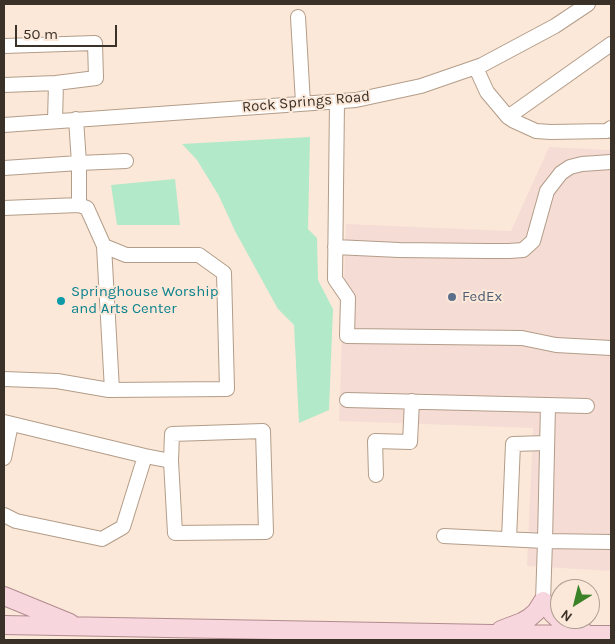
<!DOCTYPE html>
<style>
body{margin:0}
#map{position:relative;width:615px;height:644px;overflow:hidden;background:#fce8d8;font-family:Karla,sans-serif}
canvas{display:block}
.frame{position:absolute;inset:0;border:5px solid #3a3129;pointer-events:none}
.north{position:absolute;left:550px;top:579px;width:50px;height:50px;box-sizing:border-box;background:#fce8d8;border:1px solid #ae9f92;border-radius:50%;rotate:216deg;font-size:14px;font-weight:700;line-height:20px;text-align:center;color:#3a3129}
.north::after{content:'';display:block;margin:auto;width:18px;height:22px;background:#3a8127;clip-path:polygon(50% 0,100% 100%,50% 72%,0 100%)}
.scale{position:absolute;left:15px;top:25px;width:102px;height:22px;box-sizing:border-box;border:2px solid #3a3129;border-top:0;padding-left:6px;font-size:15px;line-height:18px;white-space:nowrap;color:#3a3129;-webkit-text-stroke:4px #fce8d8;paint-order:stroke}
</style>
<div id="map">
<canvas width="615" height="644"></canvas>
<div class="frame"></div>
<div class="north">N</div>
<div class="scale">50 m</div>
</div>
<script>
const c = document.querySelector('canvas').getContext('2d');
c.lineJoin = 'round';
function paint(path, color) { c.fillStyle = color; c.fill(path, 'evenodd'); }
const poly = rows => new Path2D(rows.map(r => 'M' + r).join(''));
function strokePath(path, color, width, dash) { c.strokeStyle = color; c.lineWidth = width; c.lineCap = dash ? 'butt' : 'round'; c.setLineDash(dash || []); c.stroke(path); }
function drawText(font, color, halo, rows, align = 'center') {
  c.font = font + ' Karla,sans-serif'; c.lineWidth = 4; c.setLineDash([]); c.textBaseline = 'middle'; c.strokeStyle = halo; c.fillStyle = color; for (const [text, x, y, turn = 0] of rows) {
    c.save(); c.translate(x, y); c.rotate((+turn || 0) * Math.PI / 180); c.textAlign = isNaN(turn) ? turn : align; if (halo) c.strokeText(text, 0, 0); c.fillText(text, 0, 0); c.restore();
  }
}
paint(poly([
 [549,147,611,150,611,571,527,566,533,428,339,421,346,224,511,231]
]), '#f5dcd5');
paint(poly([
 [310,137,308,229,317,238,318,280,333,309,329,410,299,423,294,325,278,309,235,231,219,196,197,160,182,144],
 [175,179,180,225,117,225,111,185]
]), '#b2e9c9');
const minor = poly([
 [298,17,303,103],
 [4,46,95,43,96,78,56,83,55,121],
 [476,68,487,92,508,117,611,44],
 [4,85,56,83],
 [337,101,335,279,348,298,347,336,522,338,556,345,611,348],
 [508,117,514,121,536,131,551,132,607,131,611,128],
 [76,119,79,163,126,161],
 [4,125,356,100,421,86,482,65,555,26,588,4],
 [4,168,79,163,79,205],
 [4,208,79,205,87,208,104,246,126,255,199,255,224,273,227,389,109,390,57,381,4,379],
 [104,246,112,390],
 [335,247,399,250,487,251,509,251,523,250,533,241,547,191,561,173,570,167,582,164,611,162],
 [347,400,587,406],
 [4,422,145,456,123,527,102,539,16,521,4,515],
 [145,456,171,461,172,434,263,431,266,532,175,533,171,461],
 [4,458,11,424],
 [376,475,375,441,410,442,412,401],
 [444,536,545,541,548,405],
 [509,539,513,444,547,443],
 [543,601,545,541,611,542]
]);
const major = poly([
 [4,596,70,623],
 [4,625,492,634,611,635],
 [501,630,522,622,529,618,536,612,543,601,553,614,562,622,583,631]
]);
strokePath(minor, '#b39d89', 16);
strokePath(major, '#b18b8f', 20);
strokePath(minor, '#fff', 14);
strokePath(major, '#f7d6dd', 18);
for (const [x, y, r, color] of [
 [452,297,5,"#5c6f8a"],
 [61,301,5,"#0f9aa8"]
]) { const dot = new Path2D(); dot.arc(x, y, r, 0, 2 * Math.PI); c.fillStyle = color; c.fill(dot); strokePath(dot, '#fce8d8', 2); }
drawText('15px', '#3a3129', '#fce8d8', [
 ["Rock Springs Road",306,102,-5]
]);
drawText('15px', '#0d838f', '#fce8d8', [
 ["Springhouse Worship",71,292],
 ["and Arts Center",71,309]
], 'left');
drawText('15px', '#4e5e75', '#fce8d8', [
 ["FedEx",462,297]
], 'left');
</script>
